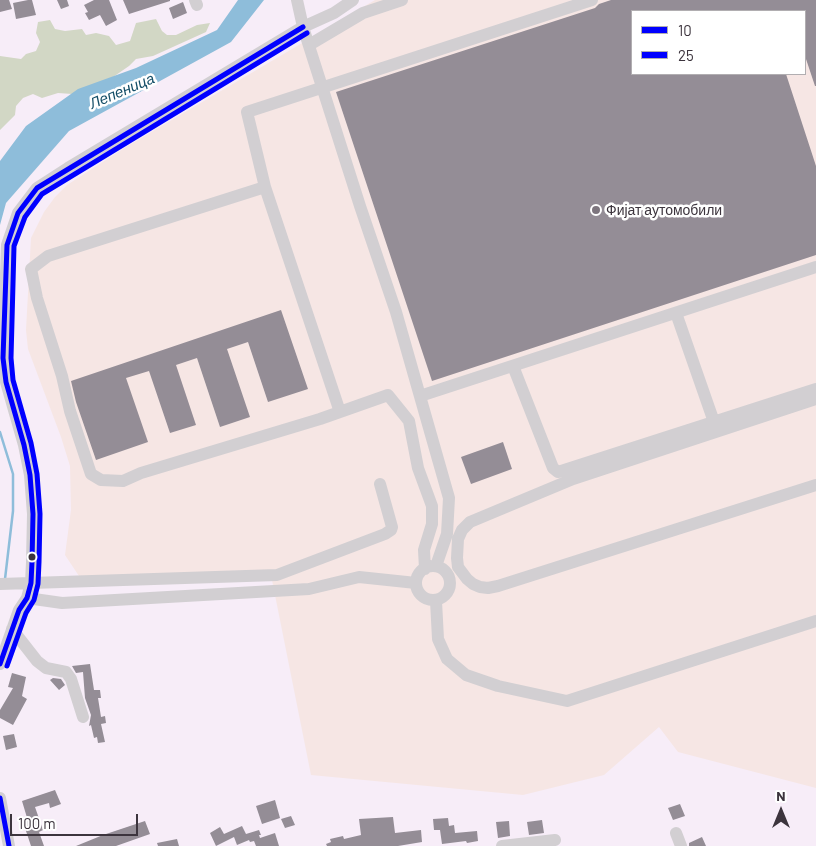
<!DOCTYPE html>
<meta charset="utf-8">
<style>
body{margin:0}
#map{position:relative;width:816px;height:846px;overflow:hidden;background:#f7edf8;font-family:Barlow,sans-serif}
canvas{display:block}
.legend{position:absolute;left:631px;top:10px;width:175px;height:65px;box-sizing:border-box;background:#fff;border:1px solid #b1aeb1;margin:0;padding:6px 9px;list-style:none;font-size:15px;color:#3c343d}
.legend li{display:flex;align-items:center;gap:10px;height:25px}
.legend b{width:25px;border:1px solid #b1aeb1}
.north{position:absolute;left:756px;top:786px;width:50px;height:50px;-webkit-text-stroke:4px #fff;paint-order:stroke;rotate:0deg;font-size:14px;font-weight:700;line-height:20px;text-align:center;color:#3c343d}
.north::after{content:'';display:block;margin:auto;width:18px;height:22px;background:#3c343d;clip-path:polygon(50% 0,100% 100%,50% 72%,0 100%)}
.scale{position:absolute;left:10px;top:814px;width:128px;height:22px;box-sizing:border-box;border:2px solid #3c343d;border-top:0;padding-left:6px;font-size:15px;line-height:18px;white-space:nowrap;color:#3c343d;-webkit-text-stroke:4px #fff;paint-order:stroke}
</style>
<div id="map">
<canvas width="816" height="846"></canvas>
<ul class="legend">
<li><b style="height:6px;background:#00f"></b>10</li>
<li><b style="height:6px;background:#00f"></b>25</li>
</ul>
<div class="north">N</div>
<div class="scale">100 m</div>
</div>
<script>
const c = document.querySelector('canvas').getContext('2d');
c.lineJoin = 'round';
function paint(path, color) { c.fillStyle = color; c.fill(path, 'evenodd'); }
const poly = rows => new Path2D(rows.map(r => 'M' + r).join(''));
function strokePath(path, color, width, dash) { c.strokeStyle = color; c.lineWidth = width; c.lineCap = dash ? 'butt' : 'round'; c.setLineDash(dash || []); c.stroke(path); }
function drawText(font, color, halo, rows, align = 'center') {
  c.font = font + ' Barlow,sans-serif'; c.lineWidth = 5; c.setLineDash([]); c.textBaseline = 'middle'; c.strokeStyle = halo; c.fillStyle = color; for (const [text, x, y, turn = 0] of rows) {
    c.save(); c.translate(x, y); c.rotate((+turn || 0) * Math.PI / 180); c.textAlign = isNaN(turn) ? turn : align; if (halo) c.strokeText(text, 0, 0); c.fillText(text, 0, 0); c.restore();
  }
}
paint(poly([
 [375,0,816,0,816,788,678,752,659,727,604,775,523,795,311,775,272,580,79,576,65,555,71,510,70,466,61,437,28,349,26,330,31,238,44,212,55,197,67,185,126,147],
 [632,11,805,11,805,74,632,74]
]), '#f6e6e4');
paint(poly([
 [156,19,162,31,167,35,176,35,197,25,210,23,206,32,153,56,136,59,129,66,103,84,72,94,58,93,42,98,33,94,23,98,16,106,15,115,0,130,0,56,21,59,26,54,36,51,40,42,36,33,38,22,50,20,55,29,65,31,82,29,86,35,96,33,109,36,116,45,130,41,136,23]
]), '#d2d7c5');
paint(poly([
 [238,0,264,0,231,42,69,131,6,203,0,225,0,161,26,126,78,89,136,68,217,30]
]), '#8ebdda');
strokePath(poly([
 [0,432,13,474,13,511,5,579]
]), '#8ebdda', 2.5);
paint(poly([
 [0,0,9,0,12,9,0,12],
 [28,0,32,0,36,15,16,19,13,3],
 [57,0,67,0,69,6,61,9],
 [94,0,109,0,117,20,106,26,100,15,89,20,85,13,88,12,84,5],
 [123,0,170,0,170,1,129,14],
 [611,0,816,0,816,86,815,86,805,56,805,11,632,11,632,74,786,74,816,166,816,255,432,381,336,92,595,8,599,4],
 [183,2,187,13,173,19,169,8],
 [281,310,308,389,268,402,248,342,227,349,250,417,220,427,197,358,176,365,196,425,170,433,149,371,126,378,148,442,96,460,76,402,71,381],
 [503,442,512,469,471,484,461,457],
 [90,664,94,690,100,690,101,698,98,698,101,717,105,716,106,723,101,724,105,742,98,743,97,737,94,738,91,725,89,726,91,715,85,698,83,672,76,673,72,666],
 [12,673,26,677,22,696,27,699,13,725,0,718,0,710,13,688,8,687],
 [53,678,61,679,65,685,59,690,50,680],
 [14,734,17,747,6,750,3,736],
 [55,790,61,804,50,808,49,803,35,807,43,830,39,832,44,846,31,846,23,822,28,821,22,801],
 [275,800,280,818,262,824,256,806],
 [680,804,685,816,673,820,668,808],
 [291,816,295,825,285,828,281,819],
 [393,817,395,833,421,830,422,842,398,846,327,846,326,844,331,842,330,839,343,836,344,839,361,835,359,819],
 [448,818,449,826,454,825,455,833,477,831,478,841,467,843,466,841,442,844,440,830,434,830,433,819],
 [542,820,544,833,529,835,527,822],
 [145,821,150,834,116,846,76,846,103,835],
 [509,821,510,836,498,838,496,822],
 [242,826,246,834,259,830,261,835,259,835,260,838,275,833,279,846,256,846,254,841,250,842,249,840,237,845,234,837,216,846,210,833,220,827,224,834],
 [702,837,706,846,689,846,689,843],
 [177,839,179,846,158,846,157,843]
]), '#948d96');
strokePath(poly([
 [195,0,197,5],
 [297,0,303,27,360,206,396,312,449,498,447,534,436,566],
 [309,45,363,13,402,0],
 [265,187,48,256,31,269,37,298,62,376,70,411,91,474,101,480,123,481,141,473,320,419,388,395,409,421,418,468,432,506,432,524,424,550,425,569],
 [676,313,714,422],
 [513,366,553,468,558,472,816,389],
 [420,396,816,267],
 [816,399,573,479,470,522,462,530,458,539,457,558,458,567,467,579,473,584,480,587,488,588,498,586,816,485],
 [340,412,265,187,247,112,592,0],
 '416 583a17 17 0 1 1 34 0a17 17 0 1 1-34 0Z',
 [0,584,277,575,385,534,391,530,392,527,380,484],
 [27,598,62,603,309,589,359,577,416,583],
 [436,601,438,639,447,659,466,675,498,686,567,701,816,621],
 [12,629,37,661,46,668,66,672,71,679,83,717],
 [0,664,19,610,27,598,31,583,32,562,33,514,30,475,24,445,6,382,3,358,7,245,18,213,37,188,68,168,303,27,334,13,353,0],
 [0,798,9,846],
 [676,833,681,846],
 [502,846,555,840]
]), '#d2cfd2', 12);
strokePath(poly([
 [0,664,19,610,27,598,31,583,32,562,33,514,30,475,24,445,6,382,3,358,7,245,18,213,37,188,303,27],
 [0,798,9,846]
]), '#00f', 5);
strokePath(poly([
 [7,666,26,613,34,600,38,584,39,562,40,514,37,474,31,443,13,380,11,358,14,246,25,217,42,194,307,33]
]), '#00f', 5);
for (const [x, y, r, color] of [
 [596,210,5,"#7d757e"],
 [32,557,4.5,"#3c343d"]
]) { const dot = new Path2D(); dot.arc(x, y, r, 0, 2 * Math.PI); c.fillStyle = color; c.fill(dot); strokePath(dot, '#fff', 2); }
drawText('14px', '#3c343d', '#fff', [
 ["Фијат аутомобили",606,210]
], 'left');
drawText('italic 15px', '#144e67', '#fff', [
 ["Лепеница",122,91,-23]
]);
</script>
